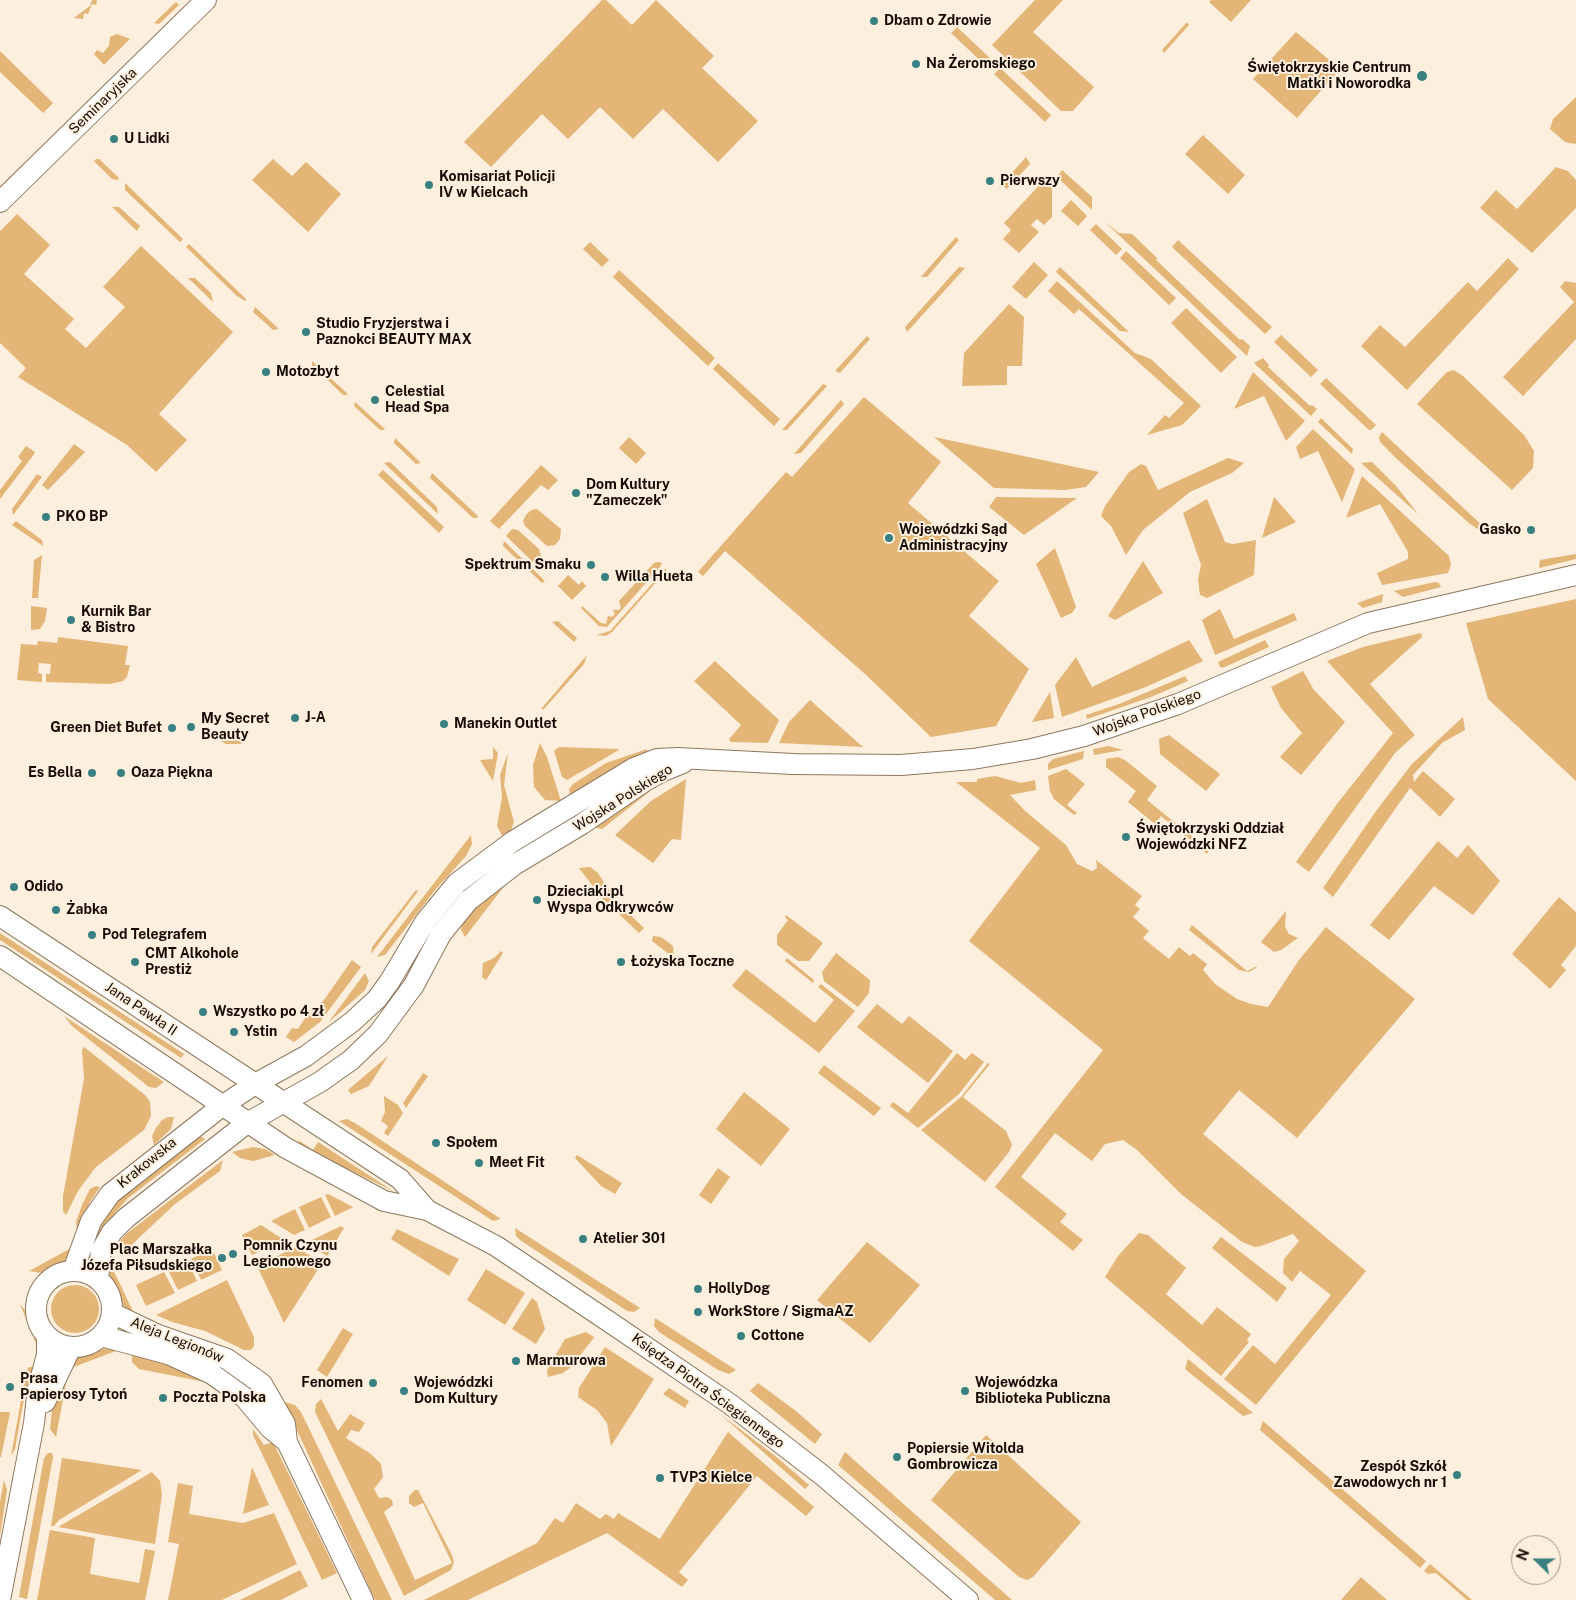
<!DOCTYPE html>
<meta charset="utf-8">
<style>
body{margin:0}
#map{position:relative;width:1576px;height:1600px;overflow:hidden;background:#fdefde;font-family:"Public Sans",sans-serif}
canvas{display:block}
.north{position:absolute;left:1511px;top:1535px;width:50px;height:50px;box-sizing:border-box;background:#fdefde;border:1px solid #a09487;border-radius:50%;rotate:292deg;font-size:14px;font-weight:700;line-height:20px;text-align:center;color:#140c04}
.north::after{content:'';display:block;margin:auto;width:18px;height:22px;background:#388082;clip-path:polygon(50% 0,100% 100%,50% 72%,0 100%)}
</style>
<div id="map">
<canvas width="1576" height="1600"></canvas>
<div class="north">N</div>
</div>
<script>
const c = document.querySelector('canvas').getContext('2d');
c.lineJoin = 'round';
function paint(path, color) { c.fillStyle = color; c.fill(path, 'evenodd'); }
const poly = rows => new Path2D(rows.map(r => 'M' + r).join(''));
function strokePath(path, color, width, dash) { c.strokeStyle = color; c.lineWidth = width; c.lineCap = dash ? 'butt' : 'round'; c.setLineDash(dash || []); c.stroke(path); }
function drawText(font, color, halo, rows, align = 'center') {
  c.font = font + ' "Public Sans",sans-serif'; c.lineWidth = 4; c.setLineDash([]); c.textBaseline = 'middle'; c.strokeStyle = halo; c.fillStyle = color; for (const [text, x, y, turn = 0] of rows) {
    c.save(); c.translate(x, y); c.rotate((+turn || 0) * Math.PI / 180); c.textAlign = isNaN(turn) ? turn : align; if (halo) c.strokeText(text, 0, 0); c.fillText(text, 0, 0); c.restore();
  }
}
paint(poly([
 [93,0,97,0,96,5,92,4,88,14,84,13,83,19,74,18,91,5,90,3],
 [602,0,606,0,632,25,656,0,714,56,702,68,758,121,718,162,663,109,633,139,600,107,568,139,542,114,491,167,464,142],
 [1035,0,1063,0,1033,32,1094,87,1073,111,1061,111,992,45],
 [1211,0,1251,0,1231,22,1209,2],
 [176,2,179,5,159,24,154,23],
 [1187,22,1189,25,1164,53,1162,50],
 [957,27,993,61,987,67,951,33],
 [1296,32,1340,69,1297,118,1253,79],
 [117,34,130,39,104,65,94,54,97,50,103,53,109,46,110,37],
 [0,51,53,103,43,113,0,72],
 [1000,68,1051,115,1045,122,994,74],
 [1576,97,1576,143,1575,144,1565,142,1550,129,1553,119],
 [1203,135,1245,175,1228,194,1185,154],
 [1026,157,1030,164,1007,189,1001,185],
 [96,159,99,159,119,178,118,180,112,179,94,161],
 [273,159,292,176,306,162,341,194,308,232,252,180],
 [1556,167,1568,171,1576,180,1576,208,1532,253,1480,208,1496,190,1517,209],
 [1062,170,1092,197,1092,210,1059,179,1058,176],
 [1047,177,1052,182,1052,217,1044,225,1037,219,1031,225,1039,232,1019,253,1003,239,1011,230,1004,223],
 [125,183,183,239,180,242,125,190],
 [1071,200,1087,216,1078,226,1061,211],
 [112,207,119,207,140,226,137,231],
 [17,214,50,245,24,274,74,319,65,329,86,348,125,307,103,287,141,246,233,332,159,414,187,440,156,472,127,445,18,377,26,368,0,343,0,231],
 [1105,222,1119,233,1132,234,1157,258,1156,260,1240,340,1242,339,1250,346,1247,356],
 [1096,224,1122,249,1116,255,1090,230],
 [956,237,959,240,927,277,921,277],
 [1178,240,1272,327,1265,334,1172,247],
 [590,242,609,260,602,267,583,249],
 [189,244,246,299,245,301,237,296,186,247],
 [1126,251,1176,298,1169,305,1120,258],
 [1508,258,1519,269,1407,390,1361,346,1380,325,1405,347,1468,282,1477,291],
 [1034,262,1048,275,1026,299,1012,287],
 [959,267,965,268,907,332,905,327],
 [1060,267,1129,332,1120,331,1056,272],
 [619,270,715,358,708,366,613,277],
 [188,278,195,278,211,293,213,302],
 [1057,281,1135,353,1151,359,1201,406,1182,425,1147,435,1165,415,1169,418,1184,403,1079,309,1074,314,1048,291],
 [1565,281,1576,283,1576,339,1523,396,1503,377,1574,302,1560,287],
 [1009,304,1024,317,1022,366,1007,366,1007,385,962,386,964,353],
 [255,307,279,329,273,330,253,312],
 [1186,308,1237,357,1221,373,1171,323],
 [1281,335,1318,370,1311,377,1274,342],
 [867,336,870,339,840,373,835,371],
 [1263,358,1269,365,1268,367,1310,406,1312,405,1317,409,1311,416,1254,363],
 [312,361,348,394,346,395,343,395,312,365],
 [718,363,780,419,774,426,713,369],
 [1454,370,1463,376,1524,435,1534,451,1533,468,1512,490,1417,404,1447,372],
 [1253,372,1305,421,1286,441,1264,396,1234,409],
 [1326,378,1376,425,1371,430,1369,430,1320,384],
 [823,384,827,386,787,430,782,430],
 [864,397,941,462,908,503,999,581,969,616,1029,669,996,726,931,737,865,674,725,551,703,576,698,572,786,472,792,477],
 [841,400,844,404,801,453,794,454],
 [355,402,385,429,384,430,380,430,354,406],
 [1321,418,1353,449,1352,454,1318,422],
 [1313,429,1355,469,1342,502,1318,451,1300,459,1296,447],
 [1382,432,1486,529,1478,529,1470,524,1398,460,1380,442,1379,437],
 [629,437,646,453,636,464,619,448],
 [934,437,1099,472,1086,487,1065,490,994,488],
 [395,438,421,463,416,464,394,443],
 [74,444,85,452,48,490,42,485],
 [26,446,35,452,32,457,0,499,0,490,22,461,18,457],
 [1228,458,1244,463,1232,473,1190,492,1143,530,1126,555,1111,526,1101,516,1105,506,1129,472,1141,464,1146,466,1158,490],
 [390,462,437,507,438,514,384,463],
 [1372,462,1397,487,1418,514,1361,463],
 [541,465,558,480,548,490,541,485,499,529,490,521],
 [383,470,444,527,439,533,378,475],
 [432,473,478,516,477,518,473,518,430,478],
 [37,474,42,477,13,515,12,509],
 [1362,476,1449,556,1451,565,1448,573,1382,585,1377,573,1408,559,1408,552,1380,504,1346,518],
 [996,497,1077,498,1024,535,989,507],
 [1274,497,1296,522,1262,538],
 [1207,499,1225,542,1233,544,1256,540,1254,575,1207,598,1200,595,1198,580,1201,565,1183,513],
 [537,509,561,529,560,539,555,545,547,546,525,526,523,521,526,515,531,510],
 [16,521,42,540,43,546,12,525],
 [512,529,518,530,539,549,541,556,536,565,506,536],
 [504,541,545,581,542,583,503,546],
 [1055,548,1076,607,1072,613,1061,618,1036,564],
 [1576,554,1576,559,1539,568,1540,560],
 [42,555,38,598,32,598,34,560],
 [1143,561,1163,593,1115,620,1108,616],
 [658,562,662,563,660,567,607,627,599,626,581,608,582,606,601,623,606,624,608,616,612,617,615,614,613,610,619,610,621,608,619,601,654,563],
 [666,568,666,571,612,632,606,636,596,635,610,631],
 [568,575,579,585,582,581,586,586,572,600,558,586],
 [1435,582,1439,583,1441,587,1403,597,1394,591],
 [1383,594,1382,602,1363,608,1357,603],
 [1576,599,1576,781,1488,699,1466,623],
 [31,606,47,608,45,621,40,629,31,630],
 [1220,609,1234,639,1294,613,1297,620,1215,655,1202,620],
 [558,621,577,638,574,642,552,622],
 [1421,633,1422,637,1370,684,1415,735,1395,753,1309,872,1296,862,1337,804,1393,733,1327,661,1363,647],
 [58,637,128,646,125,665,130,665,127,677,123,681,110,684,46,682,46,674,50,674,51,664,39,663,38,673,42,674,42,682,17,680,21,644,37,645,38,641,57,643],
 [1189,640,1203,661,1146,687,1062,717,1055,685,1076,657,1092,687],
 [1265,640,1269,647,1227,666,1221,668,1219,665,1218,662],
 [587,655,584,664,544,709,541,709],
 [715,661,779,720,768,743,731,742,729,739,741,725,694,681],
 [1303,671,1314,690,1345,722,1301,775,1280,757,1302,733,1281,708,1271,687],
 [1185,676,1188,681,1151,697,1087,719,1086,715,1119,704],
 [1050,692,1054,718,1032,722],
 [810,700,863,747,779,743,789,722],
 [1463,717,1465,730,1442,743,1413,775,1414,782,1423,771,1455,799,1440,817,1410,788,1333,897,1323,888,1376,811,1412,764],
 [221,734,245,736,245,739,241,744,226,744,221,741],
 [1169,735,1220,774,1206,791,1160,754,1159,739],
 [540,743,547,757,561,801,545,800,534,787,533,765],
 [1109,746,1123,750,1094,755,1093,749],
 [493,747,498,753,493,781,480,760,493,759],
 [559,747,618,749,619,750,567,780,562,777,555,754,554,751],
 [647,749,647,752,621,763,570,795,569,789,573,784,606,763],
 [1084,751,1083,759,1048,770,1048,764,1053,759],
 [508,753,504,785,514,822,510,833,504,839,497,826,502,797,500,775],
 [1118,757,1125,760,1157,786,1147,800,1209,850,1207,854,1161,816,1155,824,1128,802,1136,791,1106,767,1106,759],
 [1066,769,1085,784,1067,805,1077,813,1074,815,1054,799,1050,791,1048,776],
 [995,776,1021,783,1035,780,1036,790,1010,795,1025,811,1066,845,1077,864,1092,871,1097,868,1096,860,1142,896,1135,905,1140,909,1133,917,1149,931,1143,938,1169,959,1179,947,1190,956,1193,953,1207,964,1203,970,1215,984,1237,999,1251,1004,1268,1007,1299,960,1326,927,1415,999,1297,1138,1239,1090,1203,1134,1366,1271,1256,1405,1224,1379,1253,1345,1275,1364,1331,1295,1300,1271,1292,1282,1283,1273,1284,1259,1299,1241,1293,1234,1261,1246,1255,1247,1242,1242,1181,1194,1137,1150,1123,1140,1105,1144,1092,1161,1055,1133,1021,1177,1067,1214,1060,1222,1083,1240,1073,1251,995,1187,1103,1050,969,941,1040,848,956,782,977,782,977,779],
 [686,779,681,840,672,839,653,863,615,835,651,801],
 [654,788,602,829,592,827,638,796],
 [471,835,472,844,466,856,436,889,385,955,377,957],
 [1438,841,1457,858,1468,845,1500,881,1473,915,1434,886,1389,940,1370,925],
 [590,867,598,873,616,901,644,928,639,933,602,898,579,868],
 [506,884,505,885,465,937,461,930,462,923,469,914],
 [416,890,418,891,371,954,372,947],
 [1559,897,1576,912,1576,946,1561,965,1566,970,1550,989,1512,954],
 [1286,911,1285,927,1289,934,1298,938,1281,950,1274,952,1261,942],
 [786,915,823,943,809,961,798,961,777,945,777,935,788,920,785,917],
 [1192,925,1247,971,1257,966,1256,968,1249,972,1239,970,1189,930],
 [0,933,184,1054,181,1058,0,940],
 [653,936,661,937,673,946,674,958,652,941],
 [501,951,503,953,486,980,482,977,483,963,494,958],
 [836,953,870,980,869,993,858,1007,824,981,822,972],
 [787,958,814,980,813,983,785,961],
 [352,960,361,967,320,1022,294,1042,286,1037,292,1028,298,1029,305,1018,324,1000],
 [746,969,815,1023,834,1000,818,987,821,984,855,1011,819,1053,732,986],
 [365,973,369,981,365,990,328,1023],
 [877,1004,902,1024,909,1016,953,1051,928,1083,857,1027],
 [64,1016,144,1069,164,1082,156,1088,149,1087,72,1026],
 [84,1047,145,1095,150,1102,151,1116,144,1130,96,1167,78,1191,66,1215,63,1211,63,1196,84,1079,82,1050],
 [957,1053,965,1060,972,1053,984,1062,959,1094,918,1128,890,1106,893,1102,908,1113],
 [388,1056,369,1086,351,1094,348,1090],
 [988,1063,990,1064,963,1097,1006,1131,1012,1145,1009,1152,985,1182,921,1130,961,1097],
 [824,1065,881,1108,874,1116,818,1073],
 [423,1073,428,1076,406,1108,403,1103],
 [744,1092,790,1129,761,1166,716,1129],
 [384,1096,398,1105,403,1113,388,1136,384,1133,388,1126,381,1121,385,1112],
 [168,1117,174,1117,171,1129,154,1145,152,1136,156,1128,162,1120],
 [347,1119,355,1123,501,1219,493,1221,339,1121],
 [201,1136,205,1139,127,1199,106,1224,96,1242,91,1240,114,1204,123,1196],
 [298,1140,313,1150,318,1142,393,1191,312,1152,300,1145],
 [253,1147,265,1149,275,1155,253,1161,240,1158,232,1152],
 [577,1155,622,1183,615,1194,601,1186,575,1158],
 [223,1160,220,1171,175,1204,125,1251,113,1249,126,1234],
 [718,1168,730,1177,711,1204,699,1195],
 [96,1186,100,1187,90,1202,77,1231,76,1222,82,1205,90,1189],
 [328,1194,353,1207,335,1216,325,1195],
 [321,1197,331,1217,309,1228,299,1207],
 [295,1209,305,1230,294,1235,271,1221],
 [261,1225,284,1240,252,1255,242,1235],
 [341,1226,344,1228,327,1256,306,1243],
 [515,1228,640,1308,634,1312,627,1311,520,1240,516,1236],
 [397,1229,459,1259,449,1276,391,1239],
 [1139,1233,1148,1235,1186,1268,1166,1294,1202,1325,1217,1307,1251,1334,1247,1340,1249,1342,1221,1376,1105,1277,1118,1256],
 [1221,1237,1287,1288,1277,1302,1212,1248],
 [867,1242,920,1285,870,1343,817,1300],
 [75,1246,70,1258,63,1264,42,1273,29,1271],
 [296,1247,322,1263,284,1323,257,1266],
 [212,1249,222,1270,201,1280,191,1259],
 [187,1260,197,1281,178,1290,168,1270],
 [109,1262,122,1288,136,1318,122,1304,110,1278],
 [486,1269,525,1293,505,1325,467,1300],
 [164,1272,175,1293,146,1306,136,1285],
 [227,1280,254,1337,254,1346,251,1350,244,1350,205,1331,172,1322,156,1315],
 '51 1309a24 24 0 1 1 48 0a24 24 0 1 1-48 0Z',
 [532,1298,537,1302,545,1329,536,1344,512,1329],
 [20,1304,29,1315,37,1335,39,1351],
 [655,1318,736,1370,729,1374,718,1370,659,1332,654,1326],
 [343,1328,353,1334,327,1377,317,1370],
 [586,1332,594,1337,593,1339,571,1367,563,1373,548,1377,547,1370,565,1339],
 [109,1347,121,1349,71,1368,72,1361,78,1357],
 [605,1347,654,1379,611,1446,607,1423,597,1410,578,1397,579,1388],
 [132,1351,166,1361,226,1391,244,1412,225,1393,210,1383,139,1369,132,1362],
 [1188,1359,1253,1413,1243,1416,1185,1369],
 [29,1367,35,1367,23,1404,15,1449,11,1456,26,1372],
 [65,1380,66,1383,56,1437,50,1429,52,1410],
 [758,1383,796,1411,822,1434,815,1444,750,1391],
 [669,1388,689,1401,685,1408,663,1394],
 [321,1399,338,1431,350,1414,365,1423,359,1432,351,1430,346,1438,371,1454,381,1464,383,1477,374,1489,379,1498,387,1497,392,1500,393,1505,384,1512,415,1580,452,1563,423,1503,414,1507,409,1503,409,1496,415,1490,418,1490,452,1555,454,1562,451,1570,404,1596,315,1412,316,1404],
 [284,1402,295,1405,301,1412,392,1600,375,1600],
 [0,1412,10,1412,1,1457,0,1457],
 [720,1414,774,1455,809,1485,805,1489],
 [1263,1421,1426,1561,1420,1568,1260,1430],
 [253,1429,264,1445,273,1442,337,1573,322,1580,253,1435],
 [728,1432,814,1507,806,1516,757,1476,679,1572,688,1580,682,1587,607,1533,468,1600,424,1600,537,1543,555,1518,563,1523,576,1503,600,1519,606,1514,614,1519,618,1513,660,1539],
 [986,1435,1081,1522,1033,1577,1027,1580,1019,1577,931,1500],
 [845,1452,951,1546,1012,1600,995,1600,838,1465],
 [48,1453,52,1453,53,1457,27,1599,19,1597,44,1458],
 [62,1458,142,1470,59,1520,54,1526,51,1526],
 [252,1467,269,1505,243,1514],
 [152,1472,160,1481,162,1495,155,1544,58,1527],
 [4,1480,7,1490,0,1536,0,1502],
 [178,1483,193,1486,189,1514,243,1523,274,1513,297,1564,222,1600,168,1600,179,1544,168,1542],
 [50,1530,95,1538,90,1574,139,1583,145,1549,155,1551,145,1600,37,1600],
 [1430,1564,1472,1600,1467,1600,1436,1573,1428,1574,1424,1571],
 [300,1570,308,1586,281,1600,240,1600],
 [1361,1577,1387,1600,1341,1600]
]), '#e3b577');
const minor = poly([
 [0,202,206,0],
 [0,916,400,1179,427,1210],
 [0,956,286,1148,384,1201,427,1210,496,1246,611,1323,730,1404,822,1475,968,1600],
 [73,1271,91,1221,110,1194,222,1106,255,1084,306,1056,352,1022,377,999,390,981,425,922,457,883,512,842,634,768,657,759,678,758,793,764,901,765,973,759,1032,749,1084,736,1178,704,1368,623,1576,575],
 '36 1309a38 38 0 1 1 76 0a38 38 0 1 1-76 0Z',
 [98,1279,101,1251,112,1232,126,1218,247,1123,320,1082,351,1060,378,1034,414,985,441,934,469,900,514,865,582,824,645,781,663,771,683,763],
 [112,1313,158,1335,227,1359,262,1384,285,1424,287,1442,363,1600],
 [101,1336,168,1354,212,1374,244,1397,270,1428,287,1442],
 [45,1402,71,1347],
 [0,1600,34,1423,38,1388,47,1355,47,1336]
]);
strokePath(minor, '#8c785f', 22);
strokePath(minor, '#fff', 20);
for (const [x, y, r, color] of [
 [874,21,5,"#388082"],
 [916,64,5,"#388082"],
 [1422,76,6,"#388082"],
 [114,139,5,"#388082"],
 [990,181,5,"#388082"],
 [429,185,5,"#388082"],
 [306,332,5,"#388082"],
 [266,372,5,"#388082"],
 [375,400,5,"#388082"],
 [576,493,5,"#388082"],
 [46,517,5,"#388082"],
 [1531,530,5,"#388082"],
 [889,538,5,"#388082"],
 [591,565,5,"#388082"],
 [605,577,5,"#388082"],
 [71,620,5,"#388082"],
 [295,718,5,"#388082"],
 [444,724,5,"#388082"],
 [191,727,5,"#388082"],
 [172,728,5,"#388082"],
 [92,773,5,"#388082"],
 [121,773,5,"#388082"],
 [1126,837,5,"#388082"],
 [14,887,5,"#388082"],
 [537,900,5,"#388082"],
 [56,910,5,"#388082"],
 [92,935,5,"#388082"],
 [135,962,5,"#388082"],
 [621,962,5,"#388082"],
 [203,1012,5,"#388082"],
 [234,1032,5,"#388082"],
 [436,1143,5,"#388082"],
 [479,1163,5,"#388082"],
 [583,1239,5,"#388082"],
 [233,1254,5,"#388082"],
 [222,1258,5,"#388082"],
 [698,1289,5,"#388082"],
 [698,1312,5,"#388082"],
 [741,1336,5,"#388082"],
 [516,1361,5,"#388082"],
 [373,1383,5,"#388082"],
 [10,1387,5,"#388082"],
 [404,1391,5,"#388082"],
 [965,1391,5,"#388082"],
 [163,1398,5,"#388082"],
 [897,1457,5,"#388082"],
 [1457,1475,5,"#388082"],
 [660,1478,5,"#388082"]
]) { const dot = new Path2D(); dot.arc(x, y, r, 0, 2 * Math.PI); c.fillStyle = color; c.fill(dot); strokePath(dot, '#fdefde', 2); }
drawText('bold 14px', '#140c04', '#fdefde', [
 ["Dbam o Zdrowie",884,21],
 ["Na Żeromskiego",926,64],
 ["Świętokrzyskie Centrum",1411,68,"right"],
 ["Matki i Noworodka",1411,84,"right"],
 ["U Lidki",124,139],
 ["Komisariat Policji",439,177],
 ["IV w Kielcach",439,193],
 ["Pierwszy",1000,181],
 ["Studio Fryzjerstwa i",316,324],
 ["Paznokci BEAUTY MAX",316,340],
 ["Motozbyt",276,372],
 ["Celestial",385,392],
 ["Head Spa",385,408],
 ["Dom Kultury",586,485],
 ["\"Zameczek\"",586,501],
 ["PKO BP",56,517],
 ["Wojewódzki Sąd",899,530],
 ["Administracyjny",899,546],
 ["Gasko",1521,530,"right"],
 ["Spektrum Smaku",581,565,"right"],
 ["Willa Hueta",615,577],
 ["Kurnik Bar",81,612],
 ["& Bistro",81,628],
 ["J-A",305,718],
 ["My Secret",201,719],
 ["Beauty",201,735],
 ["Manekin Outlet",454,724],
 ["Green Diet Bufet",162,728,"right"],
 ["Es Bella",82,773,"right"],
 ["Oaza Piękna",131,773],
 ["Świętokrzyski Oddział",1136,829],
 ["Wojewódzki NFZ",1136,845],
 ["Odido",24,887],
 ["Dzieciaki.pl",547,892],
 ["Wyspa Odkrywców",547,908],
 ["Żabka",66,910],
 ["Pod Telegrafem",102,935],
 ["CMT Alkohole",145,954],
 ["Prestiż",145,970],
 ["Łożyska Toczne",631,962],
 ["Wszystko po 4 zł",213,1012],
 ["Ystin",244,1032],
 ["Społem",446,1143],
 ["Meet Fit",489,1163],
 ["Atelier 301",593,1239],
 ["Pomnik Czynu",243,1246],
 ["Legionowego",243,1262],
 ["Plac Marszałka",212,1250,"right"],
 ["Józefa Piłsudskiego",212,1266,"right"],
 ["HollyDog",708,1289],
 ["WorkStore / SigmaAZ",708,1312],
 ["Cottone",751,1336],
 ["Marmurowa",526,1361],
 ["Prasa",20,1379],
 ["Papierosy Tytoń",20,1395],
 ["Fenomen",363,1383,"right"],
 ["Wojewódzki",414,1383],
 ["Dom Kultury",414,1399],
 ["Wojewódzka",975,1383],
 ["Biblioteka Publiczna",975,1399],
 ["Poczta Polska",173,1398],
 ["Popiersie Witolda",907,1449],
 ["Gombrowicza",907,1465],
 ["Zespół Szkół",1447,1467,"right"],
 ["Zawodowych nr 1",1447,1483,"right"],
 ["TVP3 Kielce",670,1478]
], 'left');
drawText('14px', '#140c04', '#fdefde', [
 ["Seminaryjska",103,101,-44],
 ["Wojska Polskiego",1147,713,-20],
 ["Wojska Polskiego",623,798,-32],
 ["Jana Pawła II",141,1009,34],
 ["Krakowska",147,1163,-39],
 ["Aleja Legionów",177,1340,22],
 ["Księdza Piotra Ściegiennego",708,1391,36]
]);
</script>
